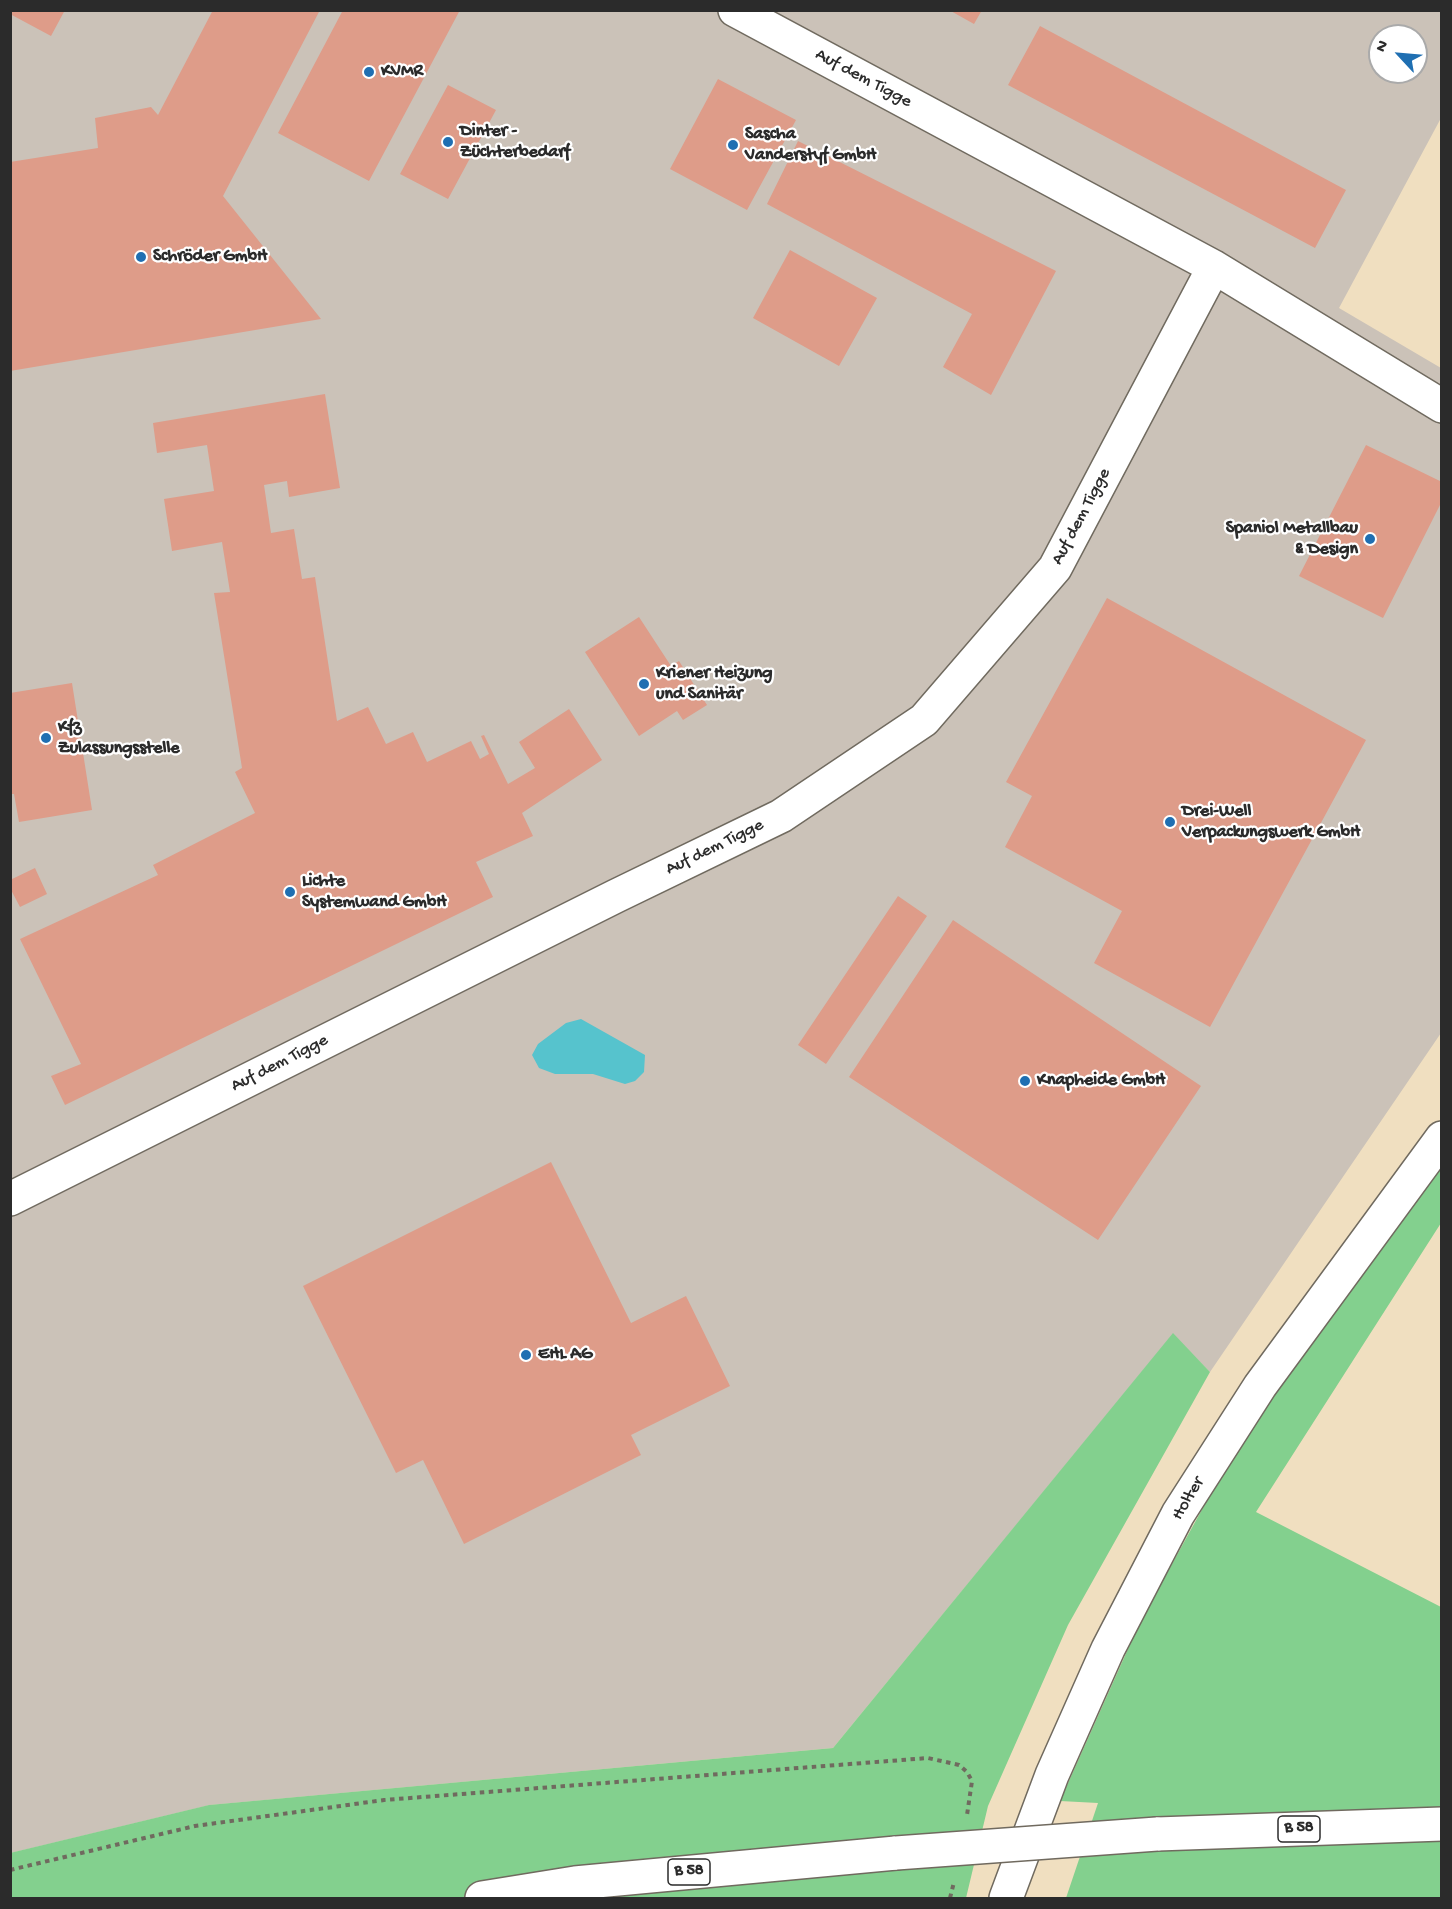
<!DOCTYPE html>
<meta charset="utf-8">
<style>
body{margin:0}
#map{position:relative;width:1452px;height:1909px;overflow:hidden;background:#f0dfc0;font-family:"Gochi Hand",sans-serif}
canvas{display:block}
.frame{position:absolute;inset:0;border:12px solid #2b2b2b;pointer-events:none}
.north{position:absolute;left:1368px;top:24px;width:60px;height:60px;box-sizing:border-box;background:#fff;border:2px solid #aaa;border-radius:50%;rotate:296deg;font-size:16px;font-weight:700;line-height:24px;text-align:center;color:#2b2b2b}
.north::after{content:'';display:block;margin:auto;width:21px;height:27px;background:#1f6fb2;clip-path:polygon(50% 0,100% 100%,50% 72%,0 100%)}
</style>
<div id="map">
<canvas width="1452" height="1909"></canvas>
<div class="frame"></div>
<div class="north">N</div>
</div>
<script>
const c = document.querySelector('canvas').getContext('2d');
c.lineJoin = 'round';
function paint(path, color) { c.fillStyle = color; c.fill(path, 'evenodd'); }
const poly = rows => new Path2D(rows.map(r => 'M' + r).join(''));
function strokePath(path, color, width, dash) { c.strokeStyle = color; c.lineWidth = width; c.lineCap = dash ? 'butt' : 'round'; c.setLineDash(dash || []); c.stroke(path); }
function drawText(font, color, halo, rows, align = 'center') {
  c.font = font + ' "Gochi Hand",sans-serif'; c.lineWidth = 4.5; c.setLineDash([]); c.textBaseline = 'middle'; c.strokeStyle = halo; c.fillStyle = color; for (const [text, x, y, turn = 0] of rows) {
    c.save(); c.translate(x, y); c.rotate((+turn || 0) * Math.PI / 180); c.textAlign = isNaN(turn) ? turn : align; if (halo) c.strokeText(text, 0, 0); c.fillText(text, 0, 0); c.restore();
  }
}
paint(poly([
 [10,11,1441,11,1441,118,1339,308,1441,368,1441,1033,1210,1372,1173,1334,833,1748,210,1805,11,1853],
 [1380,36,1416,36,1416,72,1380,72]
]), '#cbc2b8');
paint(poly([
 [1441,1165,1441,1223,1256,1512,1441,1607,1441,1898,1066,1898,1098,1803,1060,1801,1140,1622,1237,1446],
 [1173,1333,1210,1372,1068,1625,988,1806,966,1898,11,1898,10,1853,209,1805,833,1748]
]), '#83d08e');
paint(poly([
 [581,1019,645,1055,644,1072,635,1081,625,1084,593,1074,555,1074,539,1068,532,1055,538,1044,566,1023]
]), '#56c3cd');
paint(poly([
 [10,10,65,10,51,36,10,14],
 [213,10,320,10,223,196,321,319,10,371,10,162,98,148,95,118,151,107,158,115],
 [343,10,460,10,369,181,278,133],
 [949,10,982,10,974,24],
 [1040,26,1346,190,1315,248,1008,85],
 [718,79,796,120,747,210,670,169],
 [448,85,496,110,448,199,400,174],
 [798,141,1056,271,991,395,943,367,972,314,767,204],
 [790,250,877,298,839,366,753,318],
 [325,394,340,488,289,497,287,481,264,485,271,533,294,529,302,579,315,577,337,721,368,707,386,744,413,732,427,762,471,741,480,759,489,754,481,736,484,735,508,784,535,768,519,742,569,709,602,760,522,813,533,836,476,862,493,897,65,1105,51,1076,81,1064,20,939,158,875,153,865,255,813,235,772,242,768,214,593,230,592,222,542,172,551,164,499,214,491,207,445,157,453,153,423],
 [1366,445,1442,482,1442,501,1383,618,1299,576],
 [1107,598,1366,740,1210,1027,1094,963,1122,911,1005,847,1032,796,1006,782],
 [639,617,671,666,679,661,707,705,683,720,677,711,639,736,585,652],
 [72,683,92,810,19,822,14,794,10,794,10,693],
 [35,868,47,894,20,907,10,888,10,880],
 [898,896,927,916,826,1064,798,1045],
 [953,920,1201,1086,1098,1240,849,1077],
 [551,1162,631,1323,686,1296,730,1386,631,1435,641,1455,464,1544,423,1460,396,1473,303,1286]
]), '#de9c89');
const minor = poly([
 [735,10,1214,267,1442,406],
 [10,1199,616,896,781,816,924,720,1055,568,1214,267],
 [1006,1898,1052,1775,1108,1649,1178,1514,1260,1386,1442,1138]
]);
const primary = poly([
 [1157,1834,1442,1824],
 [482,1898,575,1883,896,1853]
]);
strokePath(minor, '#706a5f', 36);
strokePath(primary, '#706a5f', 36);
strokePath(poly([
 [10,1870,195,1826,384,1800,928,1758,959,1765,967,1772,972,1781,967,1815],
 [950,1898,954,1882]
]), '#706a5f', 4, [4.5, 4.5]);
strokePath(minor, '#fff', 33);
strokePath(primary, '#fff', 33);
const primaryBridge = poly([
 [896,1853,1157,1834]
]);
strokePath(primaryBridge, '#706a5f', 36, []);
strokePath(primaryBridge, '#fff', 33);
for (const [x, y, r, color] of [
 [369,72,6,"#1f6fb2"],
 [448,142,6,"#1f6fb2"],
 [733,145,6,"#1f6fb2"],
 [141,257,6,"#1f6fb2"],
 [1370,539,6,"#1f6fb2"],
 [644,684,6,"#1f6fb2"],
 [46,738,6,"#1f6fb2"],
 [1170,822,6,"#1f6fb2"],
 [290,892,6,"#1f6fb2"],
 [1025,1081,6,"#1f6fb2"],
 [526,1355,6,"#1f6fb2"]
]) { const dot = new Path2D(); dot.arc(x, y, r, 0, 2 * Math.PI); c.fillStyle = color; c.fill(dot); strokePath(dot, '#fff', 2); }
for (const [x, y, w] of [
 [1299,1829,42],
 [689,1872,42]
]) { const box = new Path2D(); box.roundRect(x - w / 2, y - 13, w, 26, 4.5); c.fillStyle = '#fff'; c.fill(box); strokePath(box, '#2b2b2b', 1.5); }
drawText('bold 16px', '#2b2b2b', null, [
 ["B 58",1299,1829],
 ["B 58",689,1872]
]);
drawText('bold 18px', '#2b2b2b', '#fff', [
 ["KVMR",381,72],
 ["Dinter -",460,132],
 ["Züchterbedarf",460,153],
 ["Sascha",745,135],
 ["Vanderstyf GmbH",745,156],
 ["Schröder GmbH",153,257],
 ["Spaniol Metallbau",1358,529,"right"],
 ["& Design",1358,550,"right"],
 ["Kriener Heizung",656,674],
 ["und Sanitär",656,695],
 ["Kfz",58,728],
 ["Zulassungsstelle",58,749],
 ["Drei-Well",1182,812],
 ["Verpackungswerk GmbH",1182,833],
 ["Lichte",302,882],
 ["Systemwand GmbH",302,903],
 ["Knapheide GmbH",1037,1081],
 ["EHL AG",538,1355]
], 'left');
drawText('18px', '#2b2b2b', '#fff', [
 ["Auf dem Tigge",863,79,28],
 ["Auf dem Tigge",1082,517,-62],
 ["Auf dem Tigge",715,848,-26],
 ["Auf dem Tigge",280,1064,-27],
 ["Holter",1189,1499,-59]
]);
</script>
